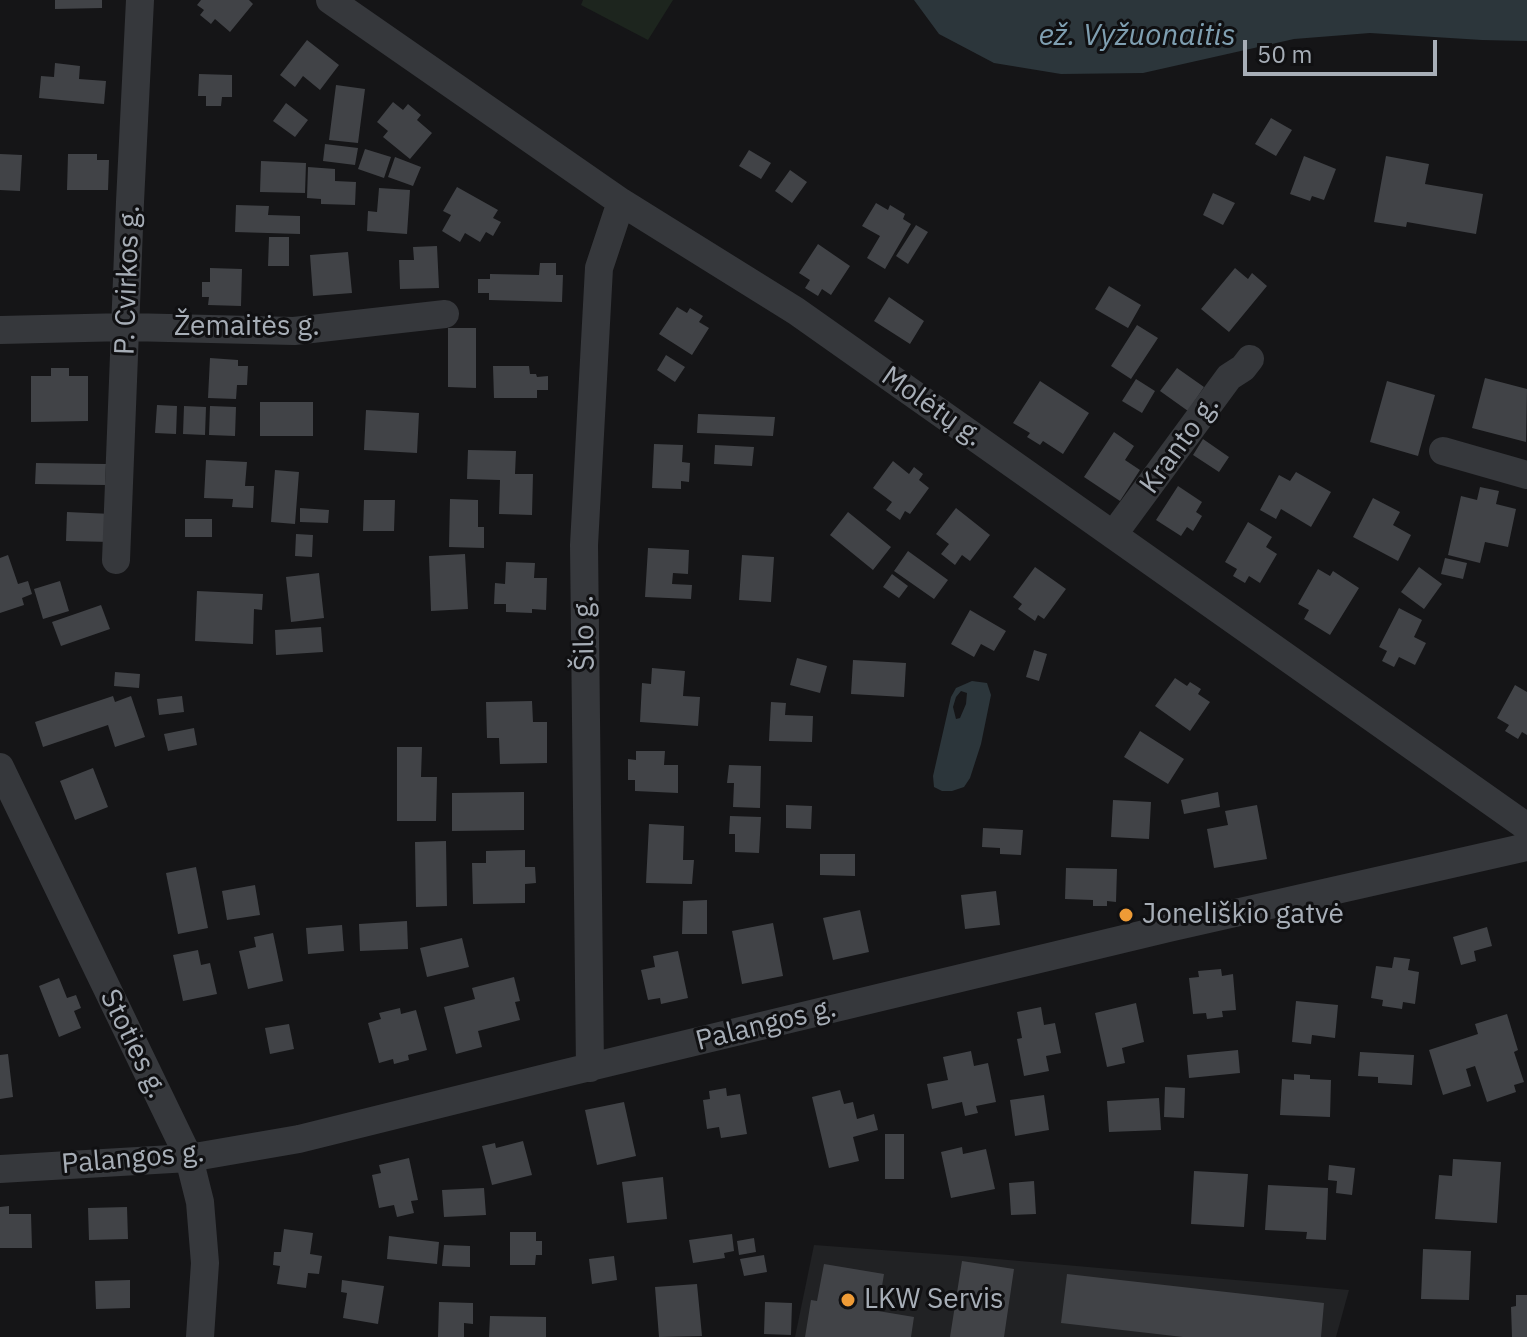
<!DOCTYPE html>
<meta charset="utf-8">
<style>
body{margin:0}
#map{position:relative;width:1527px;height:1337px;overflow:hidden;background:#151517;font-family:"IBM Plex Sans",sans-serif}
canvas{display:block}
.scale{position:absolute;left:1243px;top:40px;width:194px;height:36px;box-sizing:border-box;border:4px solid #a7aeb7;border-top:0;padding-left:10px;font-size:24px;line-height:28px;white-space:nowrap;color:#a7aeb7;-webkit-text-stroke:6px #101012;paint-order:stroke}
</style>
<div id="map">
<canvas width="1527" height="1337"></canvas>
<div class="scale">50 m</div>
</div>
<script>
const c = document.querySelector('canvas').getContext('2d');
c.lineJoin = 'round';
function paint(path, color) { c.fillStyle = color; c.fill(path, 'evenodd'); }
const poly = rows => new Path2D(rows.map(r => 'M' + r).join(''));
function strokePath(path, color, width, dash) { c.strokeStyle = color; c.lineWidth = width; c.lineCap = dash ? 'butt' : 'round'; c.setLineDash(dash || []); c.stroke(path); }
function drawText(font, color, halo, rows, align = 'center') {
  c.font = font + ' "IBM Plex Sans",sans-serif'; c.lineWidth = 6; c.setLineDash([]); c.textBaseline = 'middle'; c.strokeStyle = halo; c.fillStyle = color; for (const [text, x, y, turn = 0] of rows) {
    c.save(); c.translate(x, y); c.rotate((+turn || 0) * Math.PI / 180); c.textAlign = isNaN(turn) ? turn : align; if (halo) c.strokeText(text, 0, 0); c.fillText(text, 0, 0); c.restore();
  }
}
paint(poly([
 [814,1245,963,1256,1349,1290,1336,1337,795,1337]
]), '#212224');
paint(poly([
 [583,0,673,0,648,40,581,5]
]), '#1d251e');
paint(poly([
 [914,0,1527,0,1527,41,1482,40,1370,33,1294,39,1143,73,1061,74,994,63,939,34],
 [972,681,987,683,991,695,981,744,970,778,964,787,952,791,942,791,934,787,933,776,951,697,956,688],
 [961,691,967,693,966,704,960,718,956,719,953,707,956,697]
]), '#2c363b');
paint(poly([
 [55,0,102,0,102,8,55,9],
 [201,0,249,0,253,4,230,32,215,19,211,24,200,15,204,10,197,5],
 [307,40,339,65,320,90,303,76,295,87,280,75],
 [55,63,80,66,79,79,106,81,104,104,39,98,41,76,54,77],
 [199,74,232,75,232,97,222,97,221,106,206,106,206,96,198,96],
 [336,85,365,89,358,143,329,140],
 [393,102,403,110,408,104,421,115,417,120,432,133,410,159,383,137,388,131,377,122],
 [286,103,308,120,295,137,273,121],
 [1271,118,1292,130,1276,156,1255,144],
 [325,144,358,148,355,165,323,161],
 [365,149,391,157,384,178,358,169],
 [749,150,771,163,761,179,739,166],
 [0,154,22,155,20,191,0,190],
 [68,154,97,154,97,160,109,160,108,190,67,190],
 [1304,156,1336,169,1324,200,1312,196,1310,201,1290,194],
 [1386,156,1429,164,1425,184,1483,194,1476,234,1407,222,1406,227,1374,222],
 [395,157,421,167,413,186,388,177],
 [261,161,306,163,305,193,260,192],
 [308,167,335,169,335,181,356,182,355,205,321,204,321,199,307,198],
 [790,170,807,182,792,203,775,191],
 [457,187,498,210,493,218,501,222,493,236,486,232,480,242,465,233,460,242,442,231,451,215,443,211],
 [379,188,410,190,407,234,367,231,368,211,377,212],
 [1213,193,1235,203,1223,225,1203,215],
 [876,203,888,210,890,205,905,214,903,219,911,224,885,269,867,258,880,236,862,226],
 [236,205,269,206,268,215,300,216,300,234,235,232],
 [916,225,928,232,908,264,896,256],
 [269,237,289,237,289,266,268,266],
 [818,244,850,266,831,295,822,289,818,296,805,288,810,280,799,273],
 [437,246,439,288,400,289,399,260,414,260,413,247],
 [348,252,352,293,313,296,310,255],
 [540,263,556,263,556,275,563,275,562,302,489,300,489,293,478,293,478,279,490,279,490,274,539,275],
 [210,268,242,269,241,306,208,305,209,297,202,297,202,282,210,282],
 [1235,268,1248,279,1252,273,1267,286,1229,332,1201,309],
 [1109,286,1141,305,1128,328,1095,309],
 [889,297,924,321,910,344,874,321],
 [677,307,687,313,690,308,703,316,699,322,709,328,692,355,659,334],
 [1137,325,1158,338,1131,379,1111,366],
 [448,328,476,328,476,388,448,387],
 [666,355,685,367,675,382,657,370],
 [210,358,238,360,238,366,248,366,247,385,237,385,236,399,208,398],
 [493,366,529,366,530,374,536,374,537,377,548,376,548,390,537,390,537,398,494,398],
 [51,368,69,368,69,376,88,376,88,421,31,422,31,376,51,376],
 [1177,368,1204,387,1188,411,1160,391],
 [1485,378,1527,389,1526,442,1472,428],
 [1136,379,1155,391,1142,413,1122,401],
 [1040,381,1089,413,1063,454,1043,441,1040,445,1027,437,1030,433,1013,423],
 [1387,381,1435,395,1418,456,1370,442],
 [260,402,313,402,313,436,260,436],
 [157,405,177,406,176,434,155,433],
 [184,406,206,407,205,435,183,434],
 [210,406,236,407,235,436,209,435],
 [366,410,419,413,417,453,364,450],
 [698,414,775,417,773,436,697,433],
 [1114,432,1134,446,1125,460,1140,470,1120,501,1084,477],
 [1203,439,1229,457,1219,472,1193,455],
 [654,444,683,445,682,462,690,463,689,482,681,481,681,489,652,488],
 [715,445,754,447,752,466,714,464],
 [468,450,516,451,515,474,533,474,532,515,499,514,500,480,467,479],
 [206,460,247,462,245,486,254,486,253,508,232,507,233,499,204,498],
 [893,461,909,474,914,467,923,474,919,480,929,488,910,514,905,511,900,520,886,510,892,502,873,488],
 [36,463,106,464,105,485,35,484],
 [275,470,299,472,295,524,271,522],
 [1296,472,1331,492,1311,527,1281,509,1276,519,1260,510,1279,475,1290,481],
 [1178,486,1202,502,1196,512,1202,516,1193,531,1187,527,1181,536,1156,520],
 [1480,487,1499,491,1496,504,1516,509,1508,547,1485,542,1480,563,1448,555,1461,496,1477,500],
 [1373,498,1400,512,1393,525,1411,535,1398,561,1353,537],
 [450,499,478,500,478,527,484,527,484,548,449,547],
 [364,500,395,500,394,531,363,531],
 [300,508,329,510,328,523,300,522],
 [956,508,990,535,970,561,962,555,955,565,941,554,949,544,936,534],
 [67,512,112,514,111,542,66,541],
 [848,512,891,547,873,570,830,535],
 [185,519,212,519,212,537,185,537],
 [1248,522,1272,537,1266,547,1277,554,1260,583,1249,576,1245,583,1233,576,1237,569,1225,562],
 [296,534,313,535,312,557,295,556],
 [648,548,689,550,688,574,673,573,672,584,692,585,691,599,645,597],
 [908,551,948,580,934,599,894,571],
 [465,554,468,609,431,611,429,556],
 [8,555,18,584,28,581,32,594,22,598,24,605,0,613,0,558],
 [742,555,774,557,771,602,739,600],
 [1445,558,1467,563,1463,579,1441,574],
 [506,562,535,563,534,578,547,578,546,610,532,609,532,613,506,612,506,604,494,604,495,583,505,584],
 [1035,567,1066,589,1044,619,1038,615,1035,621,1018,609,1022,604,1013,597],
 [1419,567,1442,584,1424,609,1401,592],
 [1318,569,1330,576,1333,571,1359,588,1330,635,1304,619,1309,610,1298,604],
 [319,573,324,618,291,622,286,577],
 [892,574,908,586,899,598,883,587],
 [60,581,69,611,43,619,34,589],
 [197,591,263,594,262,610,254,609,253,644,195,641],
 [101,605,110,629,61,646,52,622],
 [1399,608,1422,620,1414,637,1426,643,1415,665,1399,657,1394,667,1382,661,1387,651,1379,647],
 [970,610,1006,631,994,651,981,644,974,657,951,644],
 [321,627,323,652,276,655,275,630],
 [1034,650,1047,654,1039,681,1026,677],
 [797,658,827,666,820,693,790,685],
 [853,660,906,663,904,697,851,694],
 [652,668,685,671,683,696,700,697,698,726,640,722,642,683,651,684],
 [115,672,140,674,139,688,114,686],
 [1175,678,1187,686,1190,682,1201,689,1198,694,1210,702,1190,731,1155,706],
 [1515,685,1527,692,1527,735,1522,732,1518,739,1505,731,1509,725,1497,718],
 [113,696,115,702,131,696,145,737,115,747,108,725,43,747,35,722],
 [182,696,184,712,159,715,157,699],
 [532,701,533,722,547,722,547,763,500,764,499,738,487,738,486,702],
 [771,702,786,703,785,715,813,716,812,742,769,741],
 [194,728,197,745,168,751,164,734],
 [1140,731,1184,759,1168,784,1124,757],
 [397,747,422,747,421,777,437,777,436,821,397,821],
 [636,751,665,751,664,765,678,765,678,793,635,791,635,780,628,780,628,759,636,760],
 [729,765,761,766,760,808,733,807,734,783,727,783],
 [93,768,108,807,75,820,60,781],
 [524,792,524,830,452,831,452,793],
 [1218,792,1220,807,1184,814,1181,800],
 [1113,800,1151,802,1149,839,1111,837],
 [786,805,812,806,811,829,786,828],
 [1257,805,1267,859,1214,868,1207,829,1228,825,1225,811],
 [730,816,761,817,759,853,735,852,735,834,729,834],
 [649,824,684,826,683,860,694,860,692,884,646,883],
 [983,828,1023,830,1021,855,1000,854,1000,848,982,847],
 [446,841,447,906,416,907,415,842],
 [525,850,525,867,535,867,536,883,525,884,525,903,473,904,472,863,486,863,486,851],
 [820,854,855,854,855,876,820,875],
 [196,867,208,928,178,934,166,873],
 [1066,868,1117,869,1116,902,1107,901,1107,906,1093,906,1093,900,1065,899],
 [255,885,260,915,227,920,222,891],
 [996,891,1000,925,965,929,961,895],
 [707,900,707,934,682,934,683,901],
 [860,910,869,952,833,960,823,918],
 [407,921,408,949,360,951,359,924],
 [773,923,783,976,742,984,732,931],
 [342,925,344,951,308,954,306,928],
 [1487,927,1492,946,1474,951,1476,961,1461,965,1453,937],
 [273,933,283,981,248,989,239,951,256,947,254,937],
 [462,938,469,967,427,977,420,948],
 [198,950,201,965,210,963,217,994,183,1001,173,955],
 [678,951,688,998,661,1004,660,998,648,1000,641,970,655,967,653,956],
 [1394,957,1410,959,1408,970,1419,972,1415,1004,1403,1002,1402,1009,1382,1006,1383,1000,1371,998,1376,966,1392,968],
 [1221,969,1222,976,1233,974,1236,1010,1222,1011,1223,1017,1207,1019,1206,1013,1193,1014,1189,978,1199,977,1198,971],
 [514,977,520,1001,515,1002,520,1020,478,1031,482,1047,456,1054,444,1007,475,999,472,988],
 [59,978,67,998,76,995,81,1008,74,1011,81,1028,59,1037,39,986],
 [1296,1001,1338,1005,1335,1038,1312,1035,1311,1044,1292,1042],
 [1136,1003,1144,1042,1122,1048,1125,1063,1107,1067,1095,1013],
 [1041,1007,1044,1025,1055,1023,1061,1053,1046,1056,1049,1071,1024,1076,1017,1039,1022,1038,1017,1012],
 [400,1008,401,1014,416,1010,427,1050,408,1055,409,1060,394,1064,393,1059,379,1063,368,1023,381,1019,379,1013],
 [1507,1014,1518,1050,1514,1052,1524,1082,1514,1085,1516,1092,1487,1102,1475,1066,1466,1069,1471,1086,1443,1095,1429,1050,1478,1034,1475,1024],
 [289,1024,294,1049,270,1054,265,1028],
 [1238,1050,1240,1073,1189,1078,1187,1055],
 [971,1051,974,1066,988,1063,996,1102,976,1106,978,1113,965,1116,962,1102,932,1109,927,1084,948,1080,943,1057],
 [1360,1052,1414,1055,1412,1085,1378,1083,1378,1077,1358,1076],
 [8,1054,13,1097,0,1099,0,1055],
 [1294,1074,1310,1075,1310,1079,1331,1080,1330,1117,1280,1115,1282,1079,1294,1080],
 [1165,1087,1185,1088,1184,1118,1164,1117],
 [726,1088,727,1096,740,1094,747,1134,721,1138,719,1127,707,1129,703,1100,710,1099,709,1091],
 [840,1090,844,1104,853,1102,857,1119,874,1114,878,1130,853,1137,859,1161,829,1168,812,1097],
 [1044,1095,1049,1130,1015,1136,1010,1100],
 [1159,1098,1161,1130,1109,1132,1107,1101],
 [624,1102,636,1156,597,1165,585,1110],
 [885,1134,904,1134,904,1179,885,1179],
 [523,1141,532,1175,492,1185,482,1146,495,1143,496,1148],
 [962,1147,963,1154,986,1149,995,1189,951,1198,941,1152],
 [409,1158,418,1200,411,1201,414,1213,397,1217,394,1205,379,1208,372,1175,381,1173,379,1165],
 [1453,1159,1501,1162,1497,1223,1435,1219,1439,1175,1452,1176],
 [1329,1165,1355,1168,1352,1195,1336,1193,1337,1181,1328,1180],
 [1194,1171,1248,1174,1244,1227,1191,1224],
 [663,1177,667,1219,627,1223,622,1182],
 [1034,1181,1036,1214,1011,1215,1009,1183],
 [1268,1185,1328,1188,1326,1240,1306,1239,1307,1232,1265,1230],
 [484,1188,486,1215,444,1217,442,1190],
 [9,1206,9,1214,31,1214,32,1248,0,1248,0,1207],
 [127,1207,128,1239,89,1240,88,1208],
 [284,1229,313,1233,310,1254,322,1256,319,1274,308,1273,306,1288,277,1284,280,1266,273,1265,274,1252,281,1252],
 [510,1232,536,1232,536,1241,542,1241,542,1255,536,1255,535,1265,510,1265],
 [732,1234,734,1251,724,1253,725,1258,693,1263,689,1240],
 [389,1236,439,1242,437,1264,387,1259],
 [754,1238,756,1252,739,1255,737,1241],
 [444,1245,470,1246,470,1267,442,1266],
 [1423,1249,1471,1251,1469,1300,1421,1299],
 [764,1255,767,1272,744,1276,740,1259],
 [614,1256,617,1280,592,1284,589,1259],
 [962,1261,1014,1269,1004,1337,950,1337],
 [824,1264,884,1274,878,1311,914,1317,911,1337,805,1337,811,1300,817,1301],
 [1067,1274,1324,1303,1321,1337,1183,1337,1061,1323],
 [130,1280,130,1308,96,1309,95,1281],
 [342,1280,384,1286,378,1324,343,1318,347,1293,341,1292],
 [697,1284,702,1336,659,1337,655,1287],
 [1516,1295,1527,1295,1527,1337,1512,1337,1511,1307,1516,1306],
 [439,1302,473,1303,473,1324,464,1323,464,1337,438,1337],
 [765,1302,792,1303,791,1335,764,1334],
 [490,1316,546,1317,546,1337,489,1337]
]), '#414347');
strokePath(poly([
 [330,0,621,202,796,311,1527,827],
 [0,330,127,327,294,331,445,314],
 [1443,451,1527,475],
 [1113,535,1229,377,1243,368,1250,359],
 [116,560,130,202,140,0],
 [0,767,189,1158,200,1202,205,1263,200,1337],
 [590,1068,584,545,599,268,621,202],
 [0,1169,189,1158,299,1139,557,1075,1169,928,1527,847]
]), '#36383c', 28);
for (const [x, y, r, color] of [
 [1126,915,8,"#ee9b36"],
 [848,1300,8,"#ee9b36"]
]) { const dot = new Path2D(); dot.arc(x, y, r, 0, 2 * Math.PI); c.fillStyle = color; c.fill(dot); strokePath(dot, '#101012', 3); }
drawText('28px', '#a7aeb7', '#101012', [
 ["P. Cvirkos g.",128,280,-88],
 ["Žemaitės g.",247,327],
 ["Molėtų g.",932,407,35],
 ["Kranto g.",1180,445,-54],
 ["Šilo g.",585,633,-91],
 ["Palangos g.",766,1025,-14],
 ["Stoties g.",133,1044,64],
 ["Palangos g.",133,1159,-5]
]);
drawText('28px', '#a7aeb7', '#101012', [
 ["Joneliškio gatvė",1142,915],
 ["LKW Servis",864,1300]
], 'left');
drawText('italic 30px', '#7f9fb1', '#101012', [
 ["ež. Vyžuonaitis",1137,36]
]);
</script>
